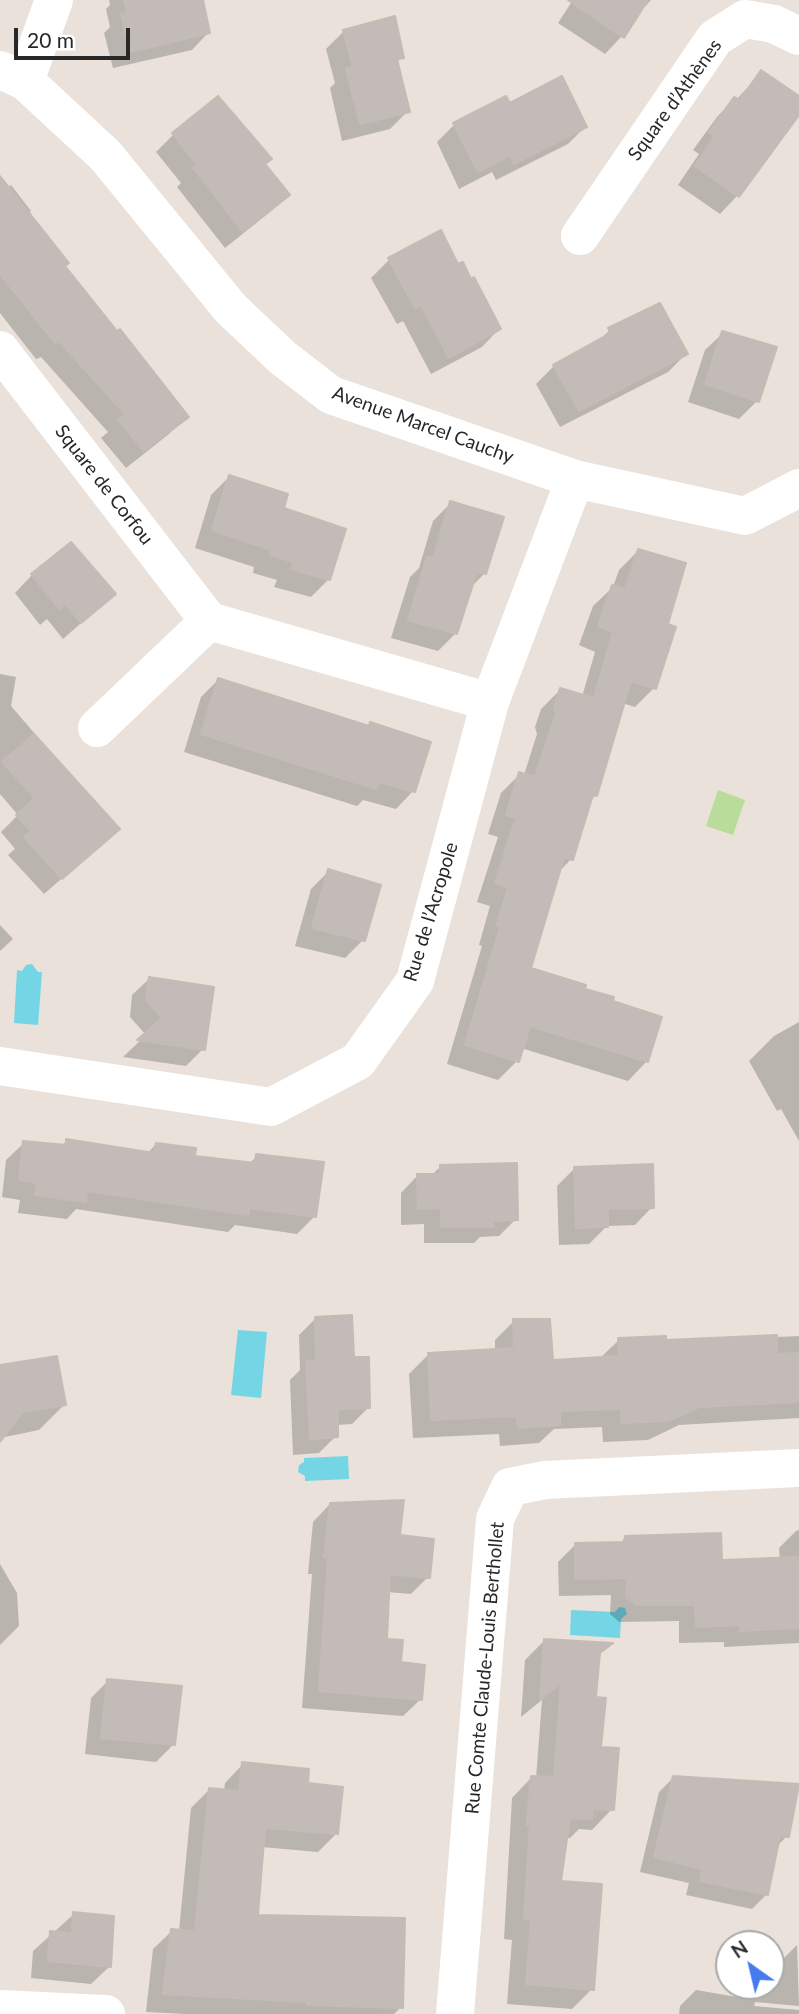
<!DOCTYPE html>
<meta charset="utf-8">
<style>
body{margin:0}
#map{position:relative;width:799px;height:2014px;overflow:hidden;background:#e9e1da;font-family:Lato,sans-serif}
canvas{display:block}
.north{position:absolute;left:715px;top:1930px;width:70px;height:70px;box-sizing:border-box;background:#fff;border:2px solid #a9a9a9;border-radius:50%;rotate:326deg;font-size:19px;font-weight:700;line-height:28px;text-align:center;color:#282828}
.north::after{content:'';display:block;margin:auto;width:24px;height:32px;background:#457bec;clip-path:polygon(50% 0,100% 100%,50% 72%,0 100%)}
.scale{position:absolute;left:14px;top:28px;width:116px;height:32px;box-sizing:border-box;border:4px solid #282828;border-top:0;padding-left:9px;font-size:21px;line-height:24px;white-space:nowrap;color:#282828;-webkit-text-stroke:5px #fff;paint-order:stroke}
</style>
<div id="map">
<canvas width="799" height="2014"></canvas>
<div class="north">N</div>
<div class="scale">20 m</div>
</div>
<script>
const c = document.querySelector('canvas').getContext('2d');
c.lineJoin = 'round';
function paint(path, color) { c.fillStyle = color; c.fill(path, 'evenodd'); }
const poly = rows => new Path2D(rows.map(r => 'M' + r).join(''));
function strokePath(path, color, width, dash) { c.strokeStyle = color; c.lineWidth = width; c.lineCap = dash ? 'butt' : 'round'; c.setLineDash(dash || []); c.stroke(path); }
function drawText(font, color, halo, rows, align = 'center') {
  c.font = font + ' Lato,sans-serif'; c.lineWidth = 7; c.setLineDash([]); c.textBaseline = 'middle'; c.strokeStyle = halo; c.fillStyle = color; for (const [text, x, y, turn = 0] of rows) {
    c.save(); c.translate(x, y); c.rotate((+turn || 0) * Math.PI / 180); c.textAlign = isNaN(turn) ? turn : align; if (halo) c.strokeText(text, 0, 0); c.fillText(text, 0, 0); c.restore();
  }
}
paint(poly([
 [718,790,745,800,733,835,706,826]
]), '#badc9a');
paint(poly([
 [32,964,38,972,42,972,38,1025,14,1023,17,970,22,971,26,965],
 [238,1330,267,1332,261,1398,231,1395],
 [348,1456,349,1479,305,1481,305,1476,298,1472,299,1465,304,1462,304,1458],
 [619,1607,625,1608,627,1614,621,1619,620,1638,570,1635,571,1610,615,1612]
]), '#74d6e4');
paint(poly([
 [109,0,201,0,208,33,192,50,113,68,104,33,110,27,106,9,110,5],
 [573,0,651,0,632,21,622,36,605,54,558,23],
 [344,31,402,57,396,63,408,111,390,129,342,141,330,88,335,83,326,49],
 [762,72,799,98,799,112,737,196,720,214,678,185,699,154,693,150,717,117,734,99,736,100],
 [218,99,264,165,287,195,270,212,225,248,177,187,181,183,156,152,173,135],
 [509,105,585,127,568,144,496,180,492,172,459,189,437,142,454,125],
 [0,180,7,188,11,185,31,211,28,214,63,266,186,417,169,434,126,468,101,438,108,432,41,357,36,359,0,313],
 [440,233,457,266,470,281,499,329,482,347,431,374,403,321,397,324,371,278,389,260],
 [610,330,686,354,668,372,560,427,536,384,554,366,596,343],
 [723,333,757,401,739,419,688,402,705,350],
 [229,477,281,509,329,579,311,597,274,587,277,580,253,573,254,567,195,548,211,495],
 [451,503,484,574,470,588,456,633,438,651,391,638,410,577,419,568,433,521],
 [638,551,665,625,654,688,635,707,622,703,596,795,589,802,571,859,558,873,529,970,583,990,647,1061,628,1081,521,1048,517,1061,498,1080,447,1064,482,946,479,945,490,906,477,902,498,837,488,834,501,793,520,774,524,775,537,734,535,727,541,709,560,690,582,697,595,652,579,645,593,606,613,587,619,570],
 [32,575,114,594,63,639,47,619,40,625,15,593],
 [0,674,16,677,11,706,48,749,47,751,118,829,44,894,8,855,15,849,1,832,18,815,0,794],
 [218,680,367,727,370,724,413,791,396,809,363,800,357,806,184,752,201,697],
 [329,871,363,940,345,958,295,946,311,889],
 [0,925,13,939,0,951],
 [149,979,203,1049,186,1066,123,1057,146,1035,130,1017,132,995],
 [799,1022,799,1141,781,1109,777,1111,749,1061,774,1036],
 [67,1141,147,1154,156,1144,193,1157,249,1164,257,1156,315,1216,297,1234,235,1225,228,1232,76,1209,67,1219,18,1213,20,1200,2,1197,6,1160,24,1143,61,1146],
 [441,1166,516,1219,499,1236,480,1237,474,1243,424,1243,424,1224,401,1225,401,1193,418,1175,431,1176],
 [575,1168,652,1207,635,1225,607,1226,589,1244,559,1245,557,1186],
 [316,1318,352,1359,368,1408,352,1424,336,1425,336,1436,319,1453,293,1455,290,1380,300,1370,299,1335],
 [514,1321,551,1362,599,1359,619,1340,664,1342,799,1336,799,1418,679,1425,648,1440,603,1442,602,1427,554,1429,539,1443,500,1446,499,1434,413,1438,409,1374,428,1355,495,1351,495,1340],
 [0,1365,64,1405,39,1430,0,1438],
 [330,1504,428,1577,411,1594,387,1592,385,1641,421,1699,403,1716,302,1708,312,1574,308,1574,313,1522],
 [799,1530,799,1643,724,1647,724,1642,679,1643,679,1621,619,1622,610,1614,611,1595,559,1596,558,1562,575,1545,619,1544,626,1537,720,1562,780,1560,779,1548,796,1531],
 [0,1564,17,1593,19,1626,0,1645],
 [545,1640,609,1644,598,1655,595,1698,599,1749,612,1809,592,1830,579,1829,570,1838,565,1838,559,1883,592,1989,572,2009,507,2004,512,1940,504,1939,512,1798,532,1777,536,1778,542,1700,521,1717,525,1660],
 [108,1681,173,1745,156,1762,85,1754,91,1698],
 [243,1764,306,1785,337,1833,318,1852,262,1847,256,1916,401,2007,394,2014,186,2014,146,2012,153,1949,172,1931,179,1931,191,1808,209,1790,224,1791,225,1783],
 [674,1777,787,1836,776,1847,767,1894,752,1909,686,1895,689,1883,640,1872,659,1792],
 [74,1914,109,1967,91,1984,31,1978,33,1951],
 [797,1945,799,2006,755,2002,754,2006,799,2010,799,2014,679,2014,680,2006,696,1990,749,1999,750,1986,771,1986,771,1960,781,1961]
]), '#0003');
const building = poly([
 [124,0,203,0,210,33,130,52,121,14,127,13,124,0],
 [568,0,648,0,624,38,568,0],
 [395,16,404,58,397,59,410,112,360,124,346,69,353,67,343,30,395,16],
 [761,70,799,96,799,115,739,197,695,166,715,136,709,132,734,97,740,100,761,70],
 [562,76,587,127,514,164,510,155,478,172,453,123,506,96,510,103,562,76],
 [218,96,272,159,265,164,290,195,243,232,193,168,197,165,172,133,218,96],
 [0,176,69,263,65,266,117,331,120,329,189,417,144,451,118,419,125,414,59,341,55,343,0,274,0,176],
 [441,230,458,264,463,262,471,279,474,277,501,329,449,358,421,305,415,308,388,258,441,230],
 [660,303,688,354,579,411,553,365,611,333,608,328,660,303],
 [722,331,777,347,759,402,705,384,722,331],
 [229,475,288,494,284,508,346,529,330,580,291,569,294,562,270,555,271,550,212,530,229,475],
 [450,501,504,517,486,574,477,572,457,634,408,620,427,557,433,558,450,501],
 [71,542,116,594,81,623,65,603,59,609,31,574,71,542],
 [638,549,686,563,668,624,676,627,656,689,631,681,597,796,593,795,573,860,564,858,531,968,586,985,585,989,614,997,613,1001,662,1017,648,1062,530,1026,519,1062,465,1045,500,927,497,925,508,887,495,883,516,818,506,815,519,772,535,777,556,714,554,707,560,688,594,698,613,632,598,626,612,585,625,589,638,549],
 [218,678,369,726,370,722,431,742,415,792,379,782,376,789,201,734,218,678],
 [34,734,120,829,62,879,24,837,31,831,16,815,35,798,2,762,34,734],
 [328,869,381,885,365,941,312,928,328,869],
 [149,977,214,987,205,1050,137,1040,162,1018,146,1000,149,977],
 [66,1139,154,1153,156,1143,196,1148,195,1156,255,1163,256,1154,324,1162,316,1217,249,1208,248,1215,87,1191,86,1202,35,1195,37,1183,19,1180,23,1141,66,1145,66,1139],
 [517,1163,518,1220,493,1221,493,1227,441,1227,441,1208,418,1209,417,1174,440,1174,440,1165,517,1163],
 [653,1164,654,1208,608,1209,608,1227,576,1228,574,1167,653,1164],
 [352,1315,354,1357,369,1357,370,1408,338,1409,338,1437,310,1439,306,1361,316,1361,315,1317,352,1315],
 [513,1319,550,1319,553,1360,619,1356,618,1338,666,1336,666,1340,777,1335,777,1354,799,1353,799,1402,699,1407,668,1421,621,1423,621,1409,560,1411,560,1425,518,1428,517,1416,431,1420,428,1353,514,1348,513,1319],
 [57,1356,66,1405,23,1412,0,1442,0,1365,57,1356],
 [404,1500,400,1535,434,1539,430,1578,390,1574,387,1639,403,1640,401,1662,425,1665,422,1700,319,1691,328,1558,324,1557,330,1503,404,1500],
 [721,1533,722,1560,799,1557,799,1628,740,1631,740,1625,696,1627,695,1605,636,1605,626,1597,627,1578,575,1579,575,1543,624,1542,625,1536,721,1533],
 [544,1639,613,1643,600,1653,596,1697,606,1698,601,1747,619,1748,614,1810,593,1809,592,1819,570,1818,561,1881,602,1884,594,1990,526,1984,531,1920,524,1919,530,1825,527,1825,531,1776,554,1777,561,1683,540,1700,544,1639],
 [107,1679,182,1686,175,1745,101,1738,107,1679],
 [242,1762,309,1769,308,1783,343,1787,338,1834,265,1828,258,1915,405,1918,403,2008,307,2005,307,2002,163,1994,171,1929,195,1931,209,1788,239,1791,242,1762],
 [673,1776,799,1784,789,1837,780,1836,768,1895,700,1881,702,1869,654,1857,673,1776],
 [73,1912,114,1916,111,1967,48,1961,50,1931,72,1933,73,1912]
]);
paint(building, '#c2bbb7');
strokePath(building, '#c4bcb4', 2);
strokePath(poly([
 [0,70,25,81,105,155,231,309,283,358,331,395,575,479,745,516,799,488],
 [25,81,54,0],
 [580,236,715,38,745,19,774,24,799,36],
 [0,350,209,621],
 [97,728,209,621,490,702],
 [0,1066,271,1107,358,1061,415,981,490,702,575,479],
 [0,2009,106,2014],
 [455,2014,495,1519,510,1487,545,1480,799,1468]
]), '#fff', 38);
drawText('19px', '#282828', '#fff', [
 ["Square d’Athènes",675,100,-54],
 ["Avenue Marcel Cauchy",423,425,20],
 ["Square de Corfou",104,485,52],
 ["Rue de l’Acropole",431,912,-73],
 ["Rue Comte Claude-Louis Berthollet",485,1668,-85]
]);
</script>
